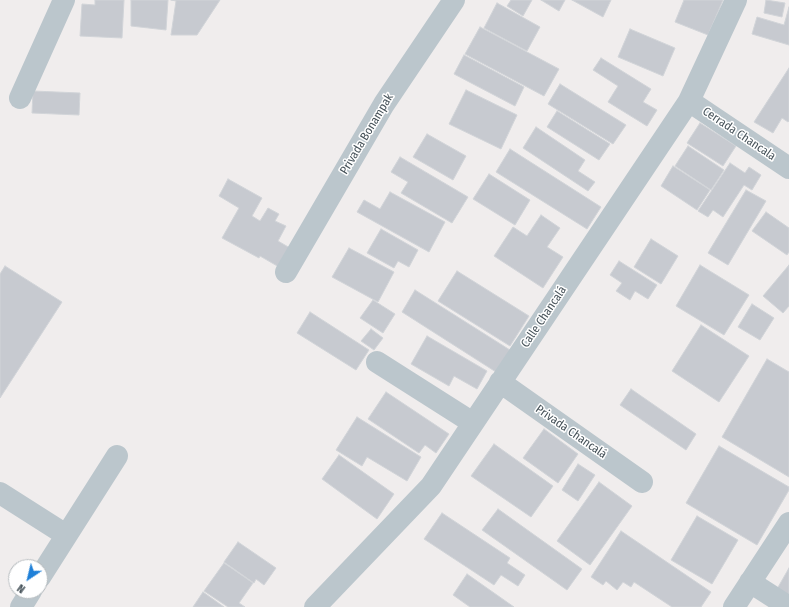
<!DOCTYPE html>
<meta charset="utf-8">
<style>
body{margin:0}
#map{position:relative;width:789px;height:607px;overflow:hidden;background:#f0eded;font-family:"Fira Sans Condensed",sans-serif}
canvas{display:block}
.north{position:absolute;left:8px;top:559px;width:40px;height:40px;box-sizing:border-box;background:#fff;border:1px solid #b5babd;border-radius:50%;rotate:215deg;font-size:11px;font-weight:700;line-height:16px;text-align:center;color:#465259}
.north::after{content:'';display:block;margin:auto;width:14px;height:18px;background:#1f80d8;clip-path:polygon(50% 0,100% 100%,50% 72%,0 100%)}
</style>
<div id="map">
<canvas width="789" height="607"></canvas>
<div class="north">N</div>
</div>
<script>
const c = document.querySelector('canvas').getContext('2d');
c.lineJoin = 'round';
function paint(path, color) { c.fillStyle = color; c.fill(path, 'evenodd'); }
const poly = rows => new Path2D(rows.map(r => 'M' + r).join(''));
function strokePath(path, color, width, dash) { c.strokeStyle = color; c.lineWidth = width; c.lineCap = dash ? 'butt' : 'round'; c.setLineDash(dash || []); c.stroke(path); }
function drawText(font, color, halo, rows, align = 'center') {
  c.font = font + ' "Fira Sans Condensed",sans-serif'; c.lineWidth = 3; c.setLineDash([]); c.textBaseline = 'middle'; c.strokeStyle = halo; c.fillStyle = color; for (const [text, x, y, turn = 0] of rows) {
    c.save(); c.translate(x, y); c.rotate((+turn || 0) * Math.PI / 180); c.textAlign = isNaN(turn) ? turn : align; if (halo) c.strokeText(text, 0, 0); c.fillText(text, 0, 0); c.restore();
  }
}
const building = poly([
 [95,0,124,0,122,38,80,36,82,4,95,5,95,0],
 [131,0,168,0,166,30,131,26,131,0],
 [171,0,220,0,197,35,171,35,176,1,171,0],
 [511,0,532,0,523,16,507,6,511,0],
 [541,0,565,0,559,11,541,0],
 [572,0,611,0,603,17,572,0],
 [684,0,723,0,708,35,675,22,684,0],
 [766,0,785,3,782,17,764,13,766,0],
 [497,3,540,27,527,51,484,28,497,3],
 [789,7,789,45,752,34,757,17,784,25,789,7],
 [480,27,559,69,544,96,465,54,480,27],
 [630,29,675,48,663,76,618,57,630,29],
 [464,55,524,87,515,106,454,74,464,55],
 [601,58,651,89,643,102,657,110,647,126,608,102,618,86,593,70,601,58],
 [789,68,789,121,788,122,782,118,773,133,754,122,789,68],
 [560,84,626,125,613,144,548,104,560,84],
 [466,90,517,115,501,149,449,124,466,90],
 [33,91,80,93,79,115,32,113,33,91],
 [557,111,610,144,599,160,547,127,557,111],
 [700,123,736,146,723,166,687,143,700,123],
 [536,127,585,160,578,171,595,182,588,191,523,148,536,127],
 [427,134,466,156,453,180,413,157,427,134],
 [688,146,724,170,711,190,675,166,688,146],
 [510,149,601,207,587,229,496,172,510,149],
 [400,157,468,197,452,223,401,193,408,182,391,172,400,157],
 [730,163,745,173,749,167,761,175,752,190,744,185,723,217,713,210,708,217,698,211,730,163],
 [673,166,710,190,697,210,661,186,673,166],
 [489,174,530,200,515,225,473,199,489,174],
 [228,179,262,198,252,216,260,221,268,208,279,214,275,221,286,226,278,241,290,248,279,267,260,256,259,258,222,238,239,208,219,196,228,179],
 [746,190,766,201,728,265,708,253,746,190],
 [390,192,445,222,429,252,357,212,364,200,380,209,390,192],
 [766,212,789,228,789,252,787,255,752,231,766,212],
 [541,215,560,228,547,247,563,257,543,288,494,256,513,227,527,236,541,215],
 [381,229,418,250,409,267,398,261,394,268,367,253,381,229],
 [651,239,678,256,661,284,634,267,651,239],
 [349,248,394,272,378,302,332,277,349,248],
 [619,261,657,285,648,299,635,291,630,300,616,291,622,283,610,275,619,261],
 [700,265,749,295,724,335,676,306,700,265],
 [789,265,789,306,783,313,763,296,789,265],
 [5,266,62,302,0,398,0,274,5,266],
 [457,271,529,316,510,346,438,301,457,271],
 [415,290,510,350,496,372,402,312,415,290],
 [373,300,395,314,383,333,360,318,373,300],
 [752,304,774,318,760,340,738,327,752,304],
 [310,312,369,350,356,370,297,333,310,312],
 [701,325,749,356,719,402,672,371,701,325],
 [371,329,383,338,374,350,361,341,371,329],
 [427,336,487,371,477,389,454,376,449,386,411,364,427,336],
 [767,359,789,372,789,477,722,437,767,359],
 [631,389,696,434,686,450,620,405,631,389],
 [386,392,449,434,436,453,425,445,419,453,368,419,386,392],
 [357,417,421,457,407,481,367,457,362,466,336,450,357,417],
 [544,429,578,454,558,483,523,458,544,429],
 [494,444,553,486,531,517,471,476,494,444],
 [719,446,789,487,789,490,757,545,686,503,719,446],
 [339,455,394,494,377,519,322,479,339,455],
 [578,464,595,475,578,501,562,490,578,464],
 [599,482,632,506,590,565,557,541,599,482],
 [498,509,582,569,567,590,482,530,498,509],
 [442,513,510,558,507,563,525,575,518,586,501,575,494,585,424,539,442,513],
 [697,516,738,540,712,584,671,560,697,516],
 [621,531,711,592,701,607,672,607,634,582,631,587,623,582,617,590,606,581,603,585,591,577,621,531],
 [238,542,276,568,264,585,256,579,254,583,224,562,238,542],
 [224,563,253,583,239,603,245,607,228,607,204,591,224,563],
 [789,568,789,596,777,589,789,568],
 [467,574,514,607,470,607,453,595,467,574],
 [203,592,224,607,193,607,203,592]
]);
paint(building, '#c7cad0');
strokePath(building, '#d1d4d8', 1);
strokePath(poly([
 [20,98,64,0],
 [689,101,789,168],
 [286,272,384,104,454,0],
 [377,362,473,423],
 [500,382,642,482],
 [0,493,66,535],
 [40,577,117,456],
 [750,582,789,607],
 [21,607,31,591],
 [315,607,431,486,689,101,736,0],
 [734,607,789,523]
]), '#bbc6cc', 22);
drawText('12px', '#465259', '#fff', [
 ["Privada Bonampak",367,134,-59],
 ["Cerrada Chancala",739,134,34],
 ["Calle Chancalá",544,317,-56],
 ["Privada Chancalá",571,432,35]
]);
</script>
